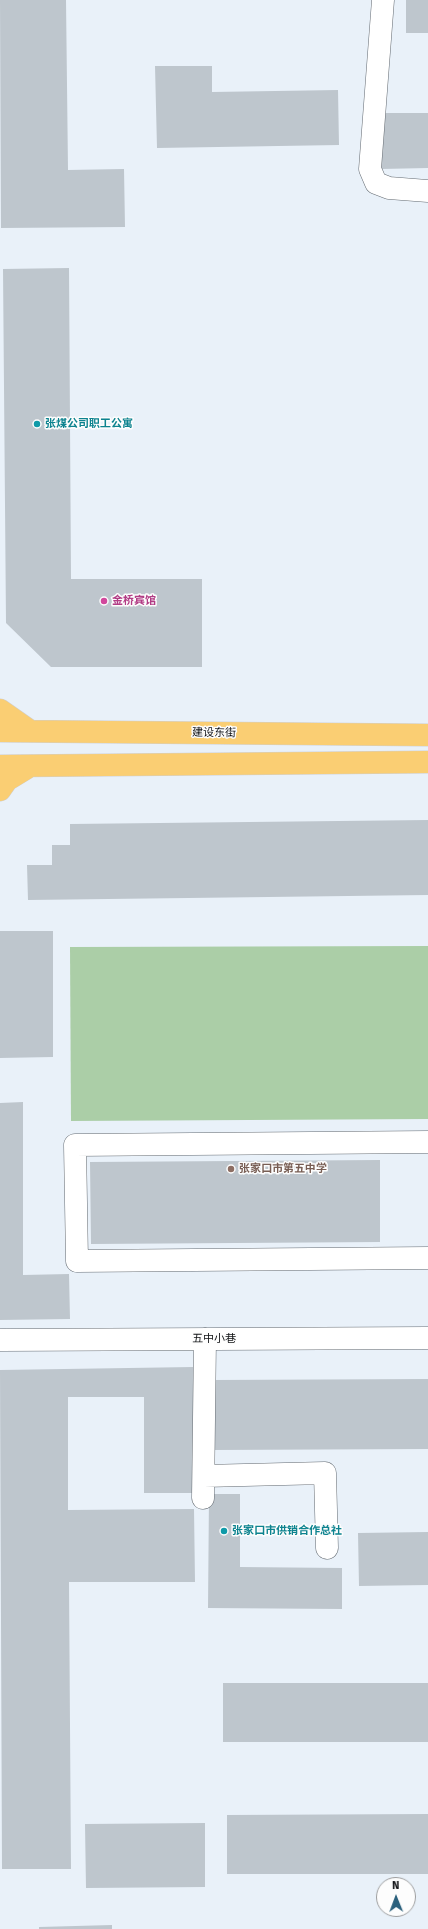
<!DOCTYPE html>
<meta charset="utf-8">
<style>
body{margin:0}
#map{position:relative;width:428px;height:1929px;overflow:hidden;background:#e9f1f9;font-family:"Fira Sans",sans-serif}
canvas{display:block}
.north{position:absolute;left:376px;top:1877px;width:40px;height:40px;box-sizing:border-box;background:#fdfdfd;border:1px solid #9d9e9f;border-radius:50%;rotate:359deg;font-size:11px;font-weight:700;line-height:16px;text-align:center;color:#0e1013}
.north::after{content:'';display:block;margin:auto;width:14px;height:18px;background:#2c617d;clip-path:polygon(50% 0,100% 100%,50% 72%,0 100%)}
</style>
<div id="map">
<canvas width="428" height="1929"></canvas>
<div class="north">N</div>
</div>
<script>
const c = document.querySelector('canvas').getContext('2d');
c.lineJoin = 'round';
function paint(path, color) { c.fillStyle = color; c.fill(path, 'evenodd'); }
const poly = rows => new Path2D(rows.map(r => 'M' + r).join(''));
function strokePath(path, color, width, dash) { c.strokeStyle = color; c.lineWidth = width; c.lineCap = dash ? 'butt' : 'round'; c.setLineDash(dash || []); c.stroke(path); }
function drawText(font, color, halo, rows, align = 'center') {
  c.font = font + ' "Fira Sans","Noto Sans SC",sans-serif'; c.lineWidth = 3; c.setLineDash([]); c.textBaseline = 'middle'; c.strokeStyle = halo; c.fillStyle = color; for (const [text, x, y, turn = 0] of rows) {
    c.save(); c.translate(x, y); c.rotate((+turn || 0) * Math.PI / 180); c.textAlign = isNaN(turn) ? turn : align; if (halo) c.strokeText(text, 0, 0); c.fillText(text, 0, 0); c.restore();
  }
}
paint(poly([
 [428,946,428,1119,71,1121,70,947]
]), '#abcea7');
paint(poly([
 [0,0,66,0,68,170,124,169,125,227,1,228],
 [406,0,428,0,428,33,406,33],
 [155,66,212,66,212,92,338,90,339,145,157,148],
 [380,113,428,113,428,168,381,169],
 [69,268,71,579,202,579,202,667,51,667,6,623,3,269],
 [428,820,428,895,28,900,27,865,52,865,52,845,70,845,70,824],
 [0,931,53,931,53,1057,0,1058],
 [23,1102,23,1275,69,1274,70,1319,0,1320,0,1103],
 [380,1160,380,1242,91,1244,90,1162],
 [193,1367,194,1493,144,1493,144,1397,68,1397,68,1510,194,1509,195,1582,69,1582,71,1869,2,1869,0,1370],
 [428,1379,428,1449,214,1450,214,1380],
 [209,1494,240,1494,240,1567,342,1568,342,1609,208,1608],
 [428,1532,428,1585,359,1586,358,1533],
 [223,1683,428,1683,428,1742,223,1742],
 [428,1814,428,1874,227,1874,227,1815],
 [205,1823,205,1887,86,1888,85,1824],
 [112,1925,112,1929,39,1929,39,1927]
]), '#bec6cd');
const minor = poly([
 [383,0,370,169,376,183,389,188,428,191],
 [428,1142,75,1145,77,1261,428,1258],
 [0,1340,428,1338],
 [204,1476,325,1473,327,1548],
 [203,1498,205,1339]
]);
const major = poly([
 [0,710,30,731],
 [0,731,428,735],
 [0,766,428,762],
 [0,790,7,780,30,766]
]);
strokePath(minor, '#646b72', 23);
strokePath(major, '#cfcfd0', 23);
strokePath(minor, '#fff', 22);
strokePath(major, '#face73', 22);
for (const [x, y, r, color] of [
 [37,424,4,"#0f9aa8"],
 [104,601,4,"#d1479c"],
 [231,1169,4,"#8d6e63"],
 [224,1531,4,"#0f9aa8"]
]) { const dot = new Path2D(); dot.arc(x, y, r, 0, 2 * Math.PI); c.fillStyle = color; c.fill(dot); strokePath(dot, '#fdfdfd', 1.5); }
drawText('bold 11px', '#0d838f', '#fdfdfd', [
 ["张煤公司职工公寓",45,424],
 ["张家口市供销合作总社",232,1531]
], 'left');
drawText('bold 11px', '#b23c85', '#fdfdfd', [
 ["金桥宾馆",112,601]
], 'left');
drawText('11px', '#0e1013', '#fdfdfd', [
 ["建设东街",214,733,1],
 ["五中小巷",214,1339]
]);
drawText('bold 11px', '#785e54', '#fdfdfd', [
 ["张家口市第五中学",239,1169]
], 'left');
</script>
